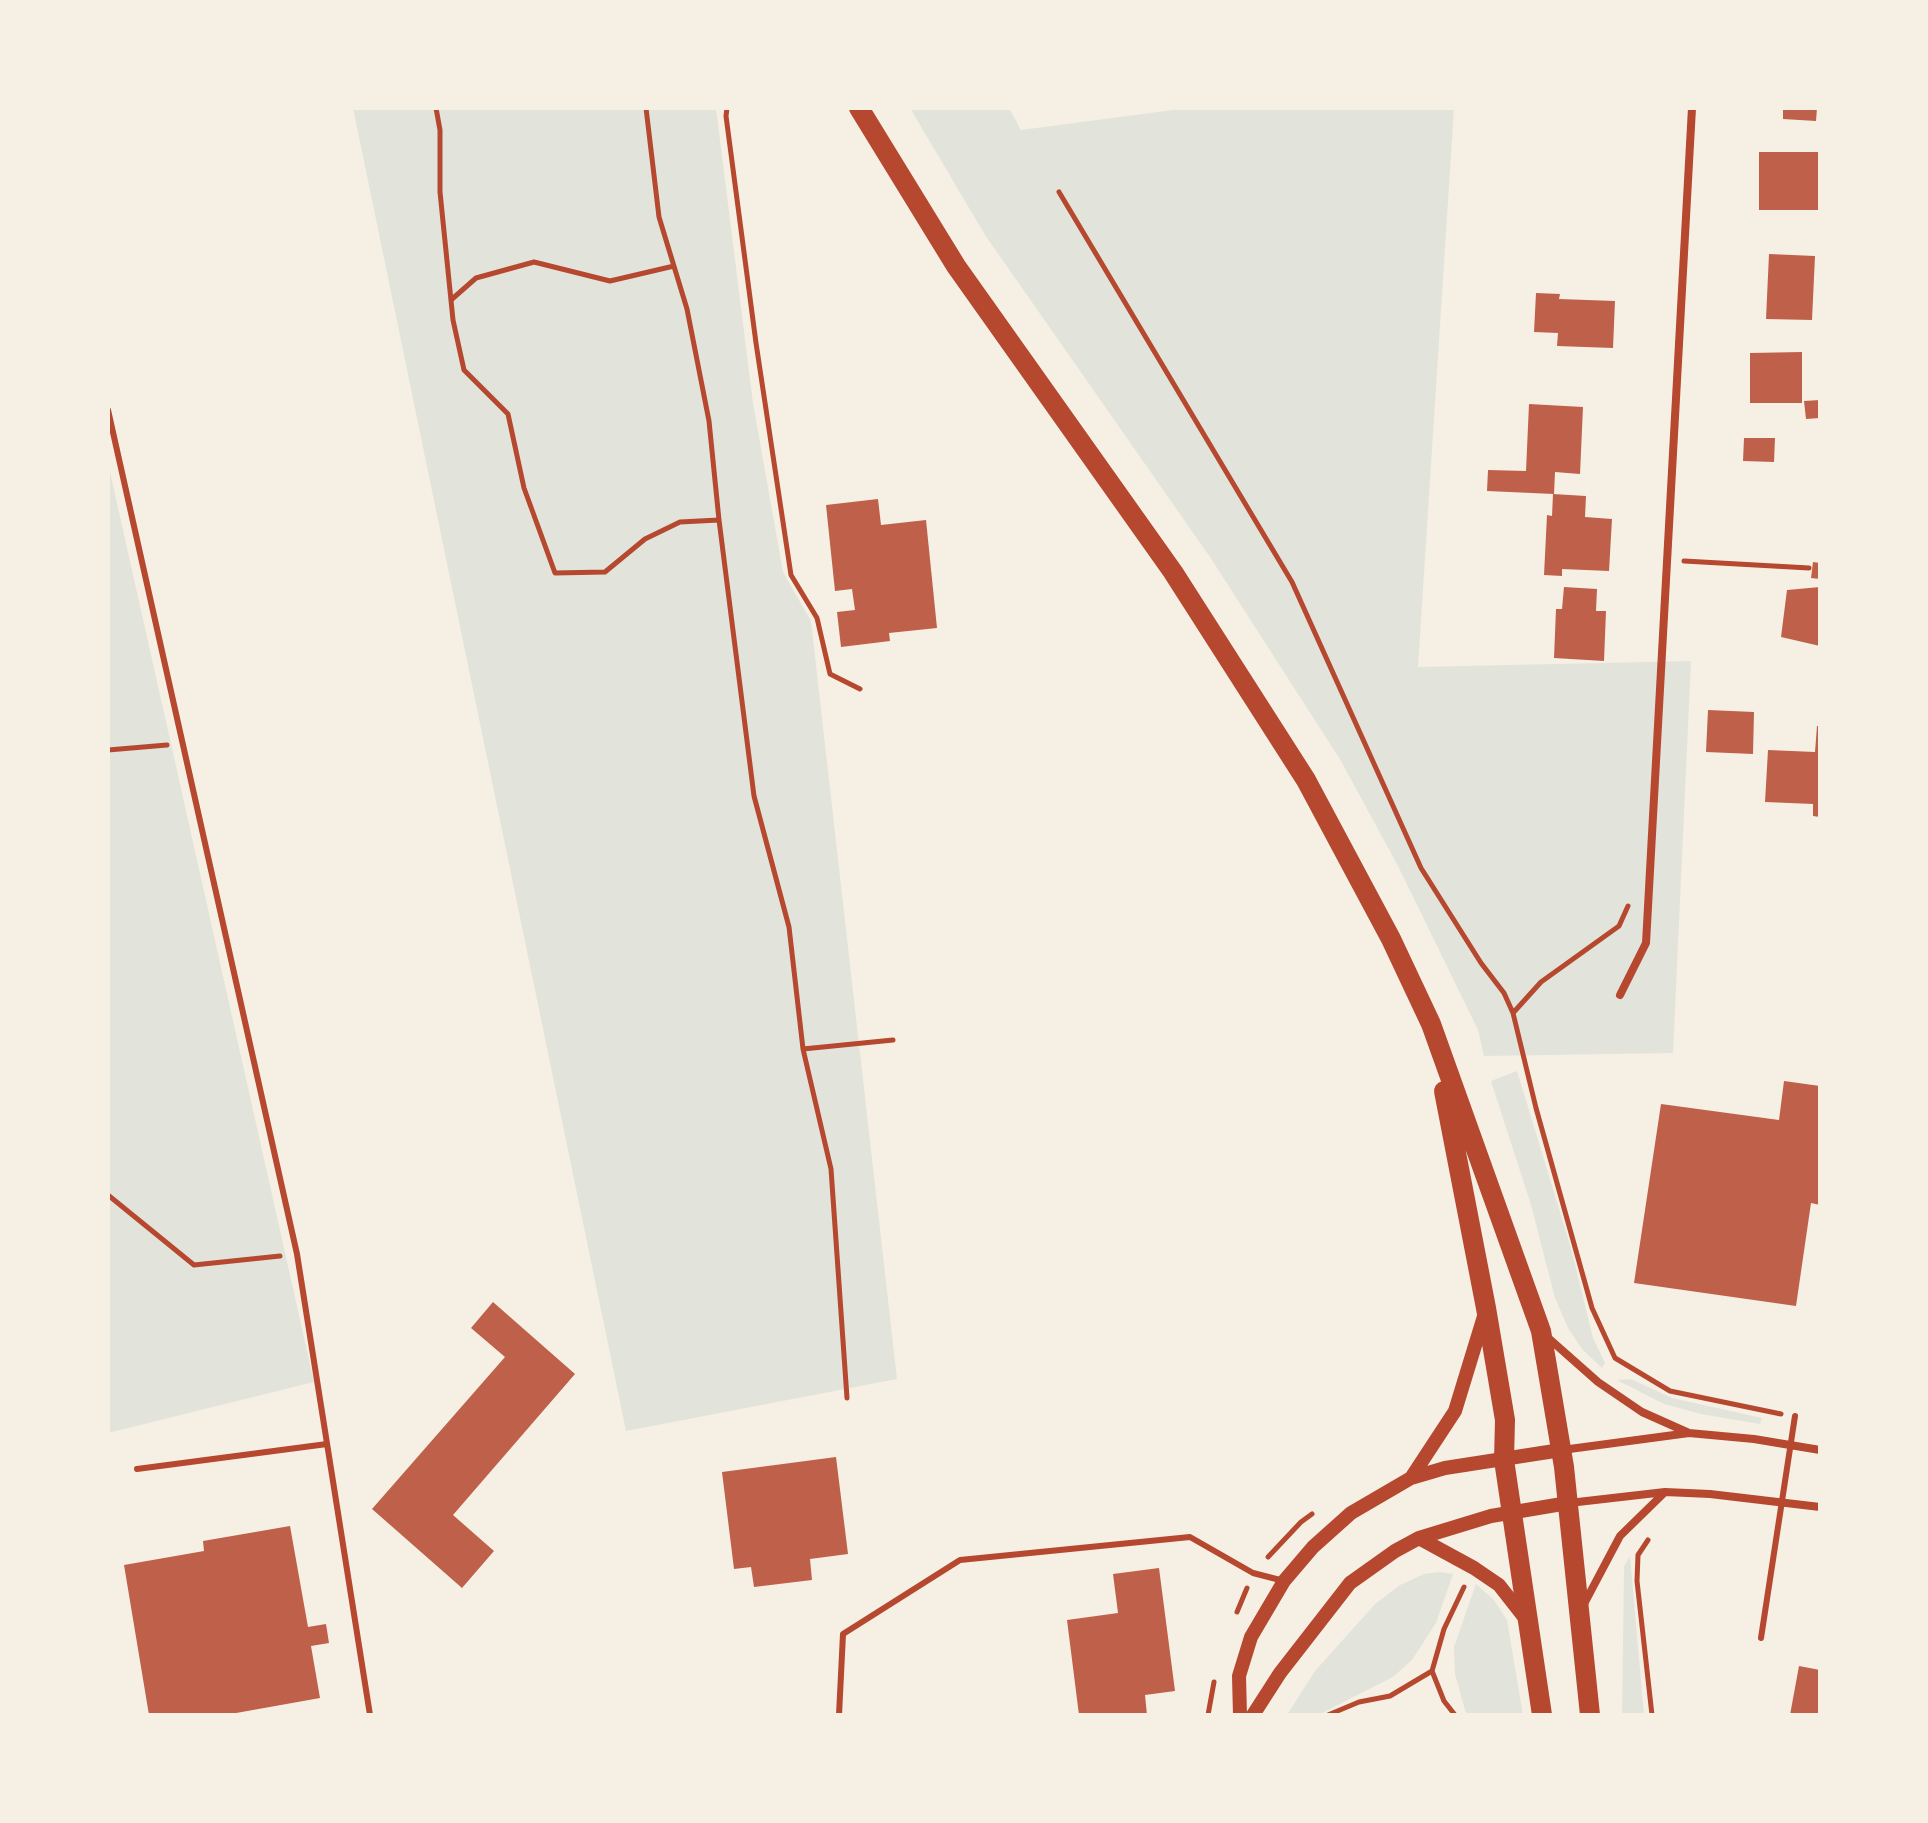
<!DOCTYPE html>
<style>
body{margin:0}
#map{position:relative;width:1928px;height:1823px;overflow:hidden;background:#f6efe4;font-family:"Asap Condensed",sans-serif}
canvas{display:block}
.frame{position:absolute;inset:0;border:110px solid #f6efe4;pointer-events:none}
</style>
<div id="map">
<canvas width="1928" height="1823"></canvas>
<div class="frame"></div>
</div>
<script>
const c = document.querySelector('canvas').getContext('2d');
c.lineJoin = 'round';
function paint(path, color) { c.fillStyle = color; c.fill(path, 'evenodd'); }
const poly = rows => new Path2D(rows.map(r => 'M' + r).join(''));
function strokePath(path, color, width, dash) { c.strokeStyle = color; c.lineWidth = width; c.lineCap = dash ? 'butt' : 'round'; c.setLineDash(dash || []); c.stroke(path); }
paint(poly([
 [353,108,716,108,753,403,783,572,811,621,897,1379,626,1431],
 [910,108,1009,108,1021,130,1188,108,1454,108,1418,667,1691,661,1673,1053,1484,1056,1478,1030,1399,868,1341,761,1210,557,985,235],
 [108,463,314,1382,108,1433],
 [1517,1071,1571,1248,1593,1338,1605,1363,1602,1368,1582,1349,1568,1328,1555,1298,1531,1205,1491,1081],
 [1631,1379,1672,1398,1762,1418,1760,1424,1701,1414,1664,1404,1617,1380],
 [1630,1556,1644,1715,1622,1715,1624,1566],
 [1439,1572,1453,1574,1436,1623,1412,1660,1393,1677,1318,1715,1287,1715,1315,1671,1375,1604,1400,1585,1424,1574],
 [1476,1584,1494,1600,1507,1620,1523,1715,1468,1715,1465,1710,1455,1674,1454,1647]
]), '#e2e4dc');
paint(poly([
 [1783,108,1817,108,1816,121,1783,119],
 [1759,152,1820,152,1820,210,1759,210],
 [1769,254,1815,256,1812,320,1766,319],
 [1536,293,1560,294,1559,299,1615,301,1613,348,1557,346,1558,333,1534,332],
 [1802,352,1802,403,1750,403,1750,353],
 [1820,400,1820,418,1806,419,1804,401],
 [1529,404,1583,407,1580,474,1555,472,1554,494,1487,491,1488,470,1526,471],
 [1744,438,1775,438,1774,462,1743,461],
 [1553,494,1586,496,1585,517,1612,519,1609,571,1562,569,1562,576,1544,575,1547,515,1552,516],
 [878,499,881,525,926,520,937,628,889,633,890,641,841,647,837,612,855,610,852,589,835,591,826,505],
 [1813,562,1820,563,1820,579,1811,578],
 [1564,587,1597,589,1596,611,1606,611,1604,661,1554,658,1556,609,1562,609],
 [1820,587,1820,646,1781,637,1787,590],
 [1708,710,1754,712,1753,754,1706,752],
 [1817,726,1820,726,1820,817,1813,816,1813,804,1765,802,1768,750,1815,752],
 [1784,1081,1820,1086,1820,1205,1811,1203,1796,1306,1634,1283,1661,1104,1779,1120],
 [493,1302,575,1374,453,1515,494,1551,462,1588,372,1509,505,1357,471,1328],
 [836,1457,848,1554,810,1559,812,1580,754,1587,751,1567,734,1569,722,1472],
 [290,1526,308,1627,326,1624,329,1643,311,1646,320,1698,225,1715,149,1715,124,1565,204,1551,203,1541],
 [1159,1568,1175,1691,1145,1695,1147,1715,1079,1715,1067,1620,1118,1613,1113,1574],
 [1799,1666,1820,1670,1820,1715,1790,1715]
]), '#bf614a');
strokePath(poly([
 [436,108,440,130,440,192,453,320,464,370,508,414,524,488,555,573,605,572,645,539,680,522,719,520,709,421,687,309,659,217,646,108],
 [727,108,726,116,756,343,791,575,817,618,830,674,860,689],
 [1059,192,1292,582,1421,868,1481,963,1504,993,1513,1013],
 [451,300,476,278,534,262,610,281,674,266],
 [719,520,754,796,789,927,803,1049,831,1169,847,1398],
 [1684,561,1809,568],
 [108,750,167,745],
 [1628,906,1619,926,1541,982,1513,1013,1536,1108,1592,1308,1615,1358,1670,1391,1781,1414],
 [803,1049,893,1040],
 [108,1195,194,1265,280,1256],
 [1648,1540,1638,1555,1637,1581,1652,1715],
 [1268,1557,1301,1522,1312,1514],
 [1237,1612,1247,1588],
 [1208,1715,1214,1682],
 [1328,1715,1359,1702,1390,1696,1432,1671],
 [1455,1715,1444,1701,1432,1671,1444,1629,1464,1587]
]), '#b5482f', 5);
strokePath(poly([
 [108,410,297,1254,370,1715],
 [137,1469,327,1444],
 [1761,1638,1795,1416],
 [839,1715,843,1634,960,1560,1190,1537,1253,1573,1284,1581]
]), '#b5482f', 6);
strokePath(poly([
 [1620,995,1646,943,1692,108],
 [1546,1336,1598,1382,1642,1412,1689,1433],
 [1562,1450,1689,1433,1754,1439,1820,1450],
 [1569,1503,1665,1492,1710,1494,1820,1507],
 [1584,1604,1620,1536,1664,1493]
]), '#b5482f', 8);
strokePath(poly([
 [1411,1478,1455,1411,1485,1313],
 [1419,1538,1474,1568,1499,1585,1528,1622],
 [1240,1715,1239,1676,1251,1637,1284,1581,1313,1547,1351,1513,1411,1478,1445,1468,1561,1450],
 [1253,1715,1280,1673,1350,1583,1395,1551,1419,1538,1491,1516,1568,1503]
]), '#b5482f', 14);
strokePath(poly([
 [859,108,956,266,1173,572,1306,780,1391,939,1431,1024,1541,1331,1564,1467,1590,1715],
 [1444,1091,1486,1308,1505,1420,1504,1460,1542,1715]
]), '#b5482f', 20);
</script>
